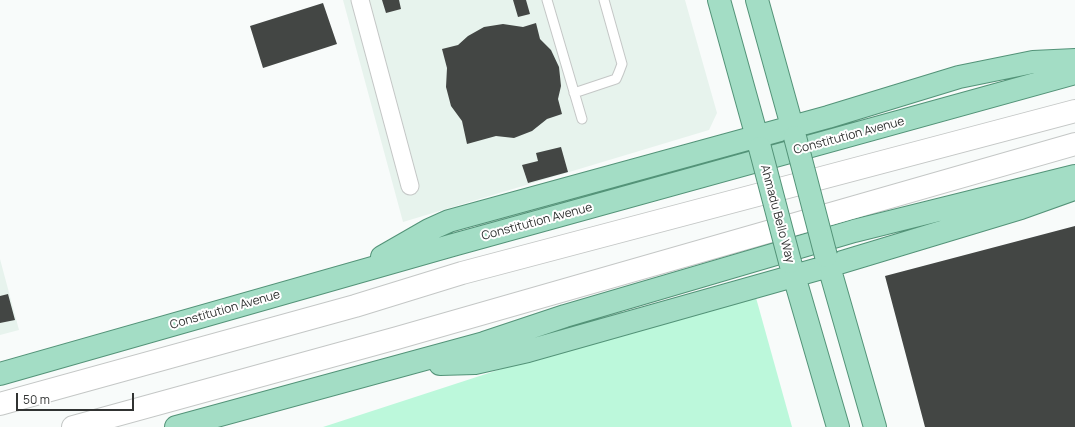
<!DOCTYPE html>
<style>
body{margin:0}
#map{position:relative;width:1075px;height:427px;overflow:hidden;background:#f8fbfa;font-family:Manrope,sans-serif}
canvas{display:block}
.scale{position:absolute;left:16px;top:393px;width:118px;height:18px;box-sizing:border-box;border:2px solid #313332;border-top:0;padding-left:5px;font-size:12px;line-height:14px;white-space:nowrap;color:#313332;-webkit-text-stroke:3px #fff;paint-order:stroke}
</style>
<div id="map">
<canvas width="1075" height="427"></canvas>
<div class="scale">50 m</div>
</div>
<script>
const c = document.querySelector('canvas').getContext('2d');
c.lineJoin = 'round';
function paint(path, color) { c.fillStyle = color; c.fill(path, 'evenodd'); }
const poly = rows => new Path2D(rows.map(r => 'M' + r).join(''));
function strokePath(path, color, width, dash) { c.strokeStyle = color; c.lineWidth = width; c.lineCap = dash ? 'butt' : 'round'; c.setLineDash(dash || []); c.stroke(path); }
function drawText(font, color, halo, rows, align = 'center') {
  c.font = font + ' Manrope,sans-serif'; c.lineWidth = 4; c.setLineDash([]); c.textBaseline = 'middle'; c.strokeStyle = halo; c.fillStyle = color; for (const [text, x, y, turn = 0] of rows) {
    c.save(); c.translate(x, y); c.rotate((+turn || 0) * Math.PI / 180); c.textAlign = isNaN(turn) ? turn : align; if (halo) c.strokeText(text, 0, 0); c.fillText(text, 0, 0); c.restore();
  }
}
paint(poly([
 [343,0,685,0,717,113,709,130,403,222],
 [0,259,19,330,0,335]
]), '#e7f3ed');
paint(poly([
 [753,287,792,427,323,427]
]), '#bcf8db');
paint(poly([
 [382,0,399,0,401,9,386,13],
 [513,0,526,0,530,14,518,17],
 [323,3,337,44,263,68,250,26],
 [536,23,540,39,551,50,559,67,561,86,558,99,562,114,547,119,532,131,514,138,496,136,467,144,462,121,451,106,446,87,447,68,442,49,458,45,468,36,484,27,503,24,523,27],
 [561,147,568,172,528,183,522,165,538,161,536,153],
 [1075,226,1075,427,925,427,885,276],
 [8,294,15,320,0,323,0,296]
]), '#434644');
const lane = poly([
 [547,0,582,119],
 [574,93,616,79,619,72,622,64,604,0]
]);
const street = poly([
 [360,0,410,186]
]);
const secondary = poly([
 [0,404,355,306,462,273,1075,111],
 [73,427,397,338,1075,144]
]);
const primary = poly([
 [719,0,760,148],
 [757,0,795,137],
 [826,256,875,427],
 [382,257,429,230,449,221,828,117,959,77,1033,62,1075,60],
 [790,262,838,427],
 [440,364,475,363,528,351,829,266,1021,208,1074,189],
 [0,374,453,245,1075,73],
 [176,427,484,343,565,316,854,231,1075,176]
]);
strokePath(lane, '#c4c7c6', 11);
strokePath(street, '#c4c7c6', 19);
strokePath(secondary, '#c4c7c6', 24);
strokePath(primary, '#539378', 24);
strokePath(lane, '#fff', 9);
strokePath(street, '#fff', 17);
strokePath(secondary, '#fff', 22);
strokePath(primary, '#a3ddc5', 22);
const primaryBridge = poly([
 [795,137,826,256],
 [760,148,790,262]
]);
strokePath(primaryBridge, '#539378', 24, []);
strokePath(primaryBridge, '#a3ddc5', 22);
drawText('12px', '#313332', '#fff', [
 ["Constitution Avenue",849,136,-15],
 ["Ahmadu Bello Way",777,214,75],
 ["Constitution Avenue",537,222,-15],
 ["Constitution Avenue",225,310,-16]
]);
</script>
